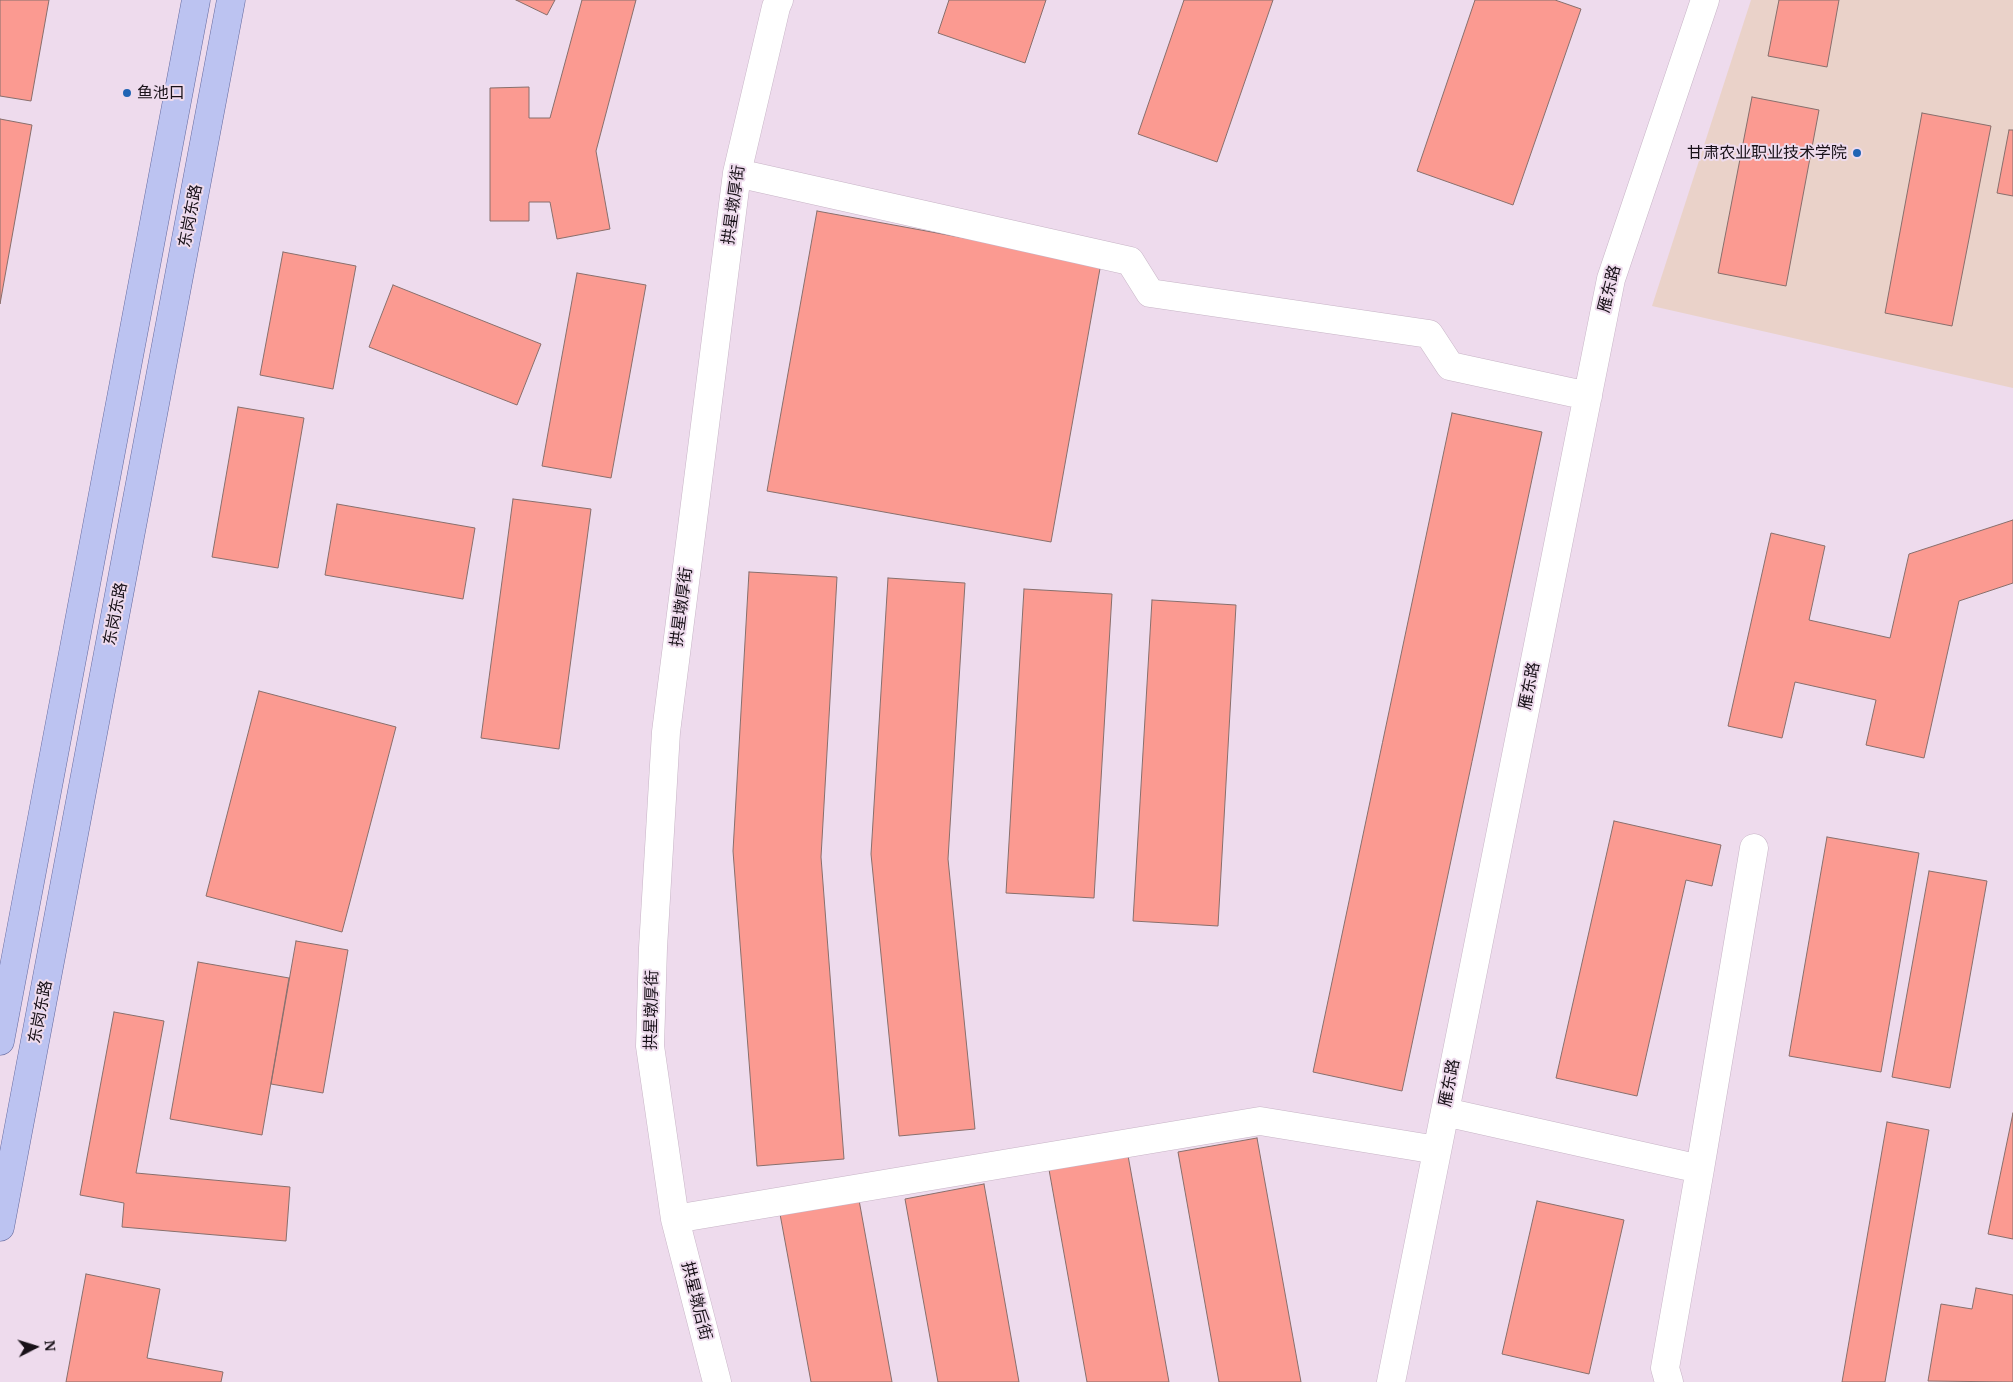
<!DOCTYPE html>
<meta charset="utf-8">
<style>
body{margin:0}
#map{position:relative;width:2013px;height:1382px;overflow:hidden;background:#eedbed;font-family:Merriweather,serif}
canvas{display:block}
.north{position:absolute;left:10px;top:1322px;width:50px;height:50px;-webkit-text-stroke:4px #eedbed;paint-order:stroke;rotate:85deg;font-size:14px;font-weight:700;line-height:20px;text-align:center;color:#181118}
.north::after{content:'';display:block;margin:auto;width:18px;height:22px;background:#181118;clip-path:polygon(50% 0,100% 100%,50% 72%,0 100%)}
</style>
<div id="map">
<canvas width="2013" height="1382"></canvas>
<div class="north">N</div>
</div>
<script>
const c = document.querySelector('canvas').getContext('2d');
c.lineJoin = 'round';
function paint(path, color) { c.fillStyle = color; c.fill(path, 'evenodd'); }
const poly = rows => new Path2D(rows.map(r => 'M' + r).join(''));
function strokePath(path, color, width, dash) { c.strokeStyle = color; c.lineWidth = width; c.lineCap = dash ? 'butt' : 'round'; c.setLineDash(dash || []); c.stroke(path); }
function drawText(font, color, halo, rows, align = 'center') {
  c.font = font + ' Merriweather,"Noto Sans SC",serif'; c.lineWidth = 4; c.setLineDash([]); c.textBaseline = 'middle'; c.strokeStyle = halo; c.fillStyle = color; for (const [text, x, y, turn = 0] of rows) {
    c.save(); c.translate(x, y); c.rotate((+turn || 0) * Math.PI / 180); c.textAlign = isNaN(turn) ? turn : align; if (halo) c.strokeText(text, 0, 0); c.fillText(text, 0, 0); c.restore();
  }
}
paint(poly([
 [1751,0,2013,0,2013,388,1652,306]
]), '#ead2c9');
const building = poly([
 [0,0,49,0,31,101,0,96,0,0],
 [516,0,555,0,547,15,516,0],
 [582,0,636,0,596,151,610,229,557,239,550,202,529,202,529,221,490,221,490,88,529,87,529,118,550,118,582,0],
 [949,0,1046,0,1025,63,938,33,949,0],
 [1184,0,1273,0,1217,162,1138,134,1184,0],
 [1475,0,1555,0,1581,9,1513,205,1417,171,1475,0],
 [1779,0,1839,0,1827,67,1768,56,1779,0],
 [1752,97,1819,110,1786,286,1718,273,1752,97],
 [1922,113,1991,126,1952,326,1885,313,1922,113],
 [0,119,32,125,0,304,0,119],
 [2009,130,2013,130,2013,196,1997,193,2009,130],
 [817,211,1101,263,1051,542,767,491,817,211],
 [283,252,356,266,333,389,260,375,283,252],
 [577,273,646,285,611,478,542,466,577,273],
 [393,285,541,344,517,405,369,347,393,285],
 [238,407,304,418,278,568,212,557,238,407],
 [1452,413,1542,432,1402,1091,1313,1072,1452,413],
 [513,499,591,509,559,749,481,738,513,499],
 [337,504,475,528,463,599,325,575,337,504],
 [2013,520,2013,583,1959,601,1924,758,1866,745,1876,700,1795,682,1782,738,1728,726,1771,533,1825,546,1809,620,1890,638,1909,554,2013,520],
 [749,572,837,577,821,857,844,1159,757,1166,733,851,749,572],
 [888,578,965,583,948,859,975,1129,899,1136,871,854,888,578],
 [1024,589,1112,594,1094,898,1006,893,1024,589],
 [1152,600,1236,605,1218,926,1133,921,1152,600],
 [259,691,396,727,342,932,206,896,259,691],
 [1614,821,1721,845,1712,886,1686,880,1637,1096,1556,1078,1614,821],
 [1827,837,1919,853,1881,1072,1789,1056,1827,837],
 [1929,871,1987,881,1950,1088,1892,1077,1929,871],
 [296,941,348,950,323,1093,271,1084,296,941],
 [198,962,289,978,262,1135,170,1119,198,962],
 [114,1012,164,1021,136,1173,290,1187,286,1241,122,1227,124,1203,80,1195,114,1012],
 [2013,1113,2013,1239,1988,1234,2013,1113],
 [1887,1122,1929,1130,1885,1382,1842,1382,1887,1122],
 [1257,1138,1301,1382,1219,1382,1178,1152,1257,1138],
 [1127,1150,1169,1382,1087,1382,1048,1164,1127,1150],
 [984,1184,1019,1382,938,1382,905,1199,984,1184],
 [859,1200,892,1382,811,1382,780,1214,859,1200],
 [1537,1201,1624,1220,1589,1374,1502,1354,1537,1201],
 [86,1274,160,1289,147,1358,223,1372,221,1382,66,1382,86,1274],
 [1976,1288,2013,1295,2013,1382,1928,1381,1941,1304,1972,1309,1976,1288]
]);
paint(building, '#fb9a91');
strokePath(building, '#886f6c', 1);
const minor = poly([
 [737,173,1130,261,1150,293,1429,334,1450,366,1588,396],
 [1445,1112,1700,1169,1754,848],
 [675,1219,1260,1121,1437,1150],
 [717,1382,675,1219,650,1046,653,948,666,732,737,173,776,7,779,0],
 [1391,1382,1611,279,1705,0],
 [1669,1382,1665,1368,1700,1169]
]);
const major = poly([
 [0,1041,196,0],
 [0,1227,231,0]
]);
strokePath(minor, '#c7b4c6', 29);
strokePath(major, '#656b9f', 29);
strokePath(minor, '#fff', 28);
strokePath(major, '#bcc3f1', 28);
for (const [x, y, r, color] of [
 [127,93,5,"#2064b4"],
 [1857,153,5,"#2064b4"]
]) { const dot = new Path2D(); dot.arc(x, y, r, 0, 2 * Math.PI); c.fillStyle = color; c.fill(dot); strokePath(dot, '#eedbed', 2); }
drawText('16px', '#181118', '#eedbed', [
 ["鱼池口",137,93],
 ["甘肃农业职业技术学院",1847,153,"right"]
], 'left');
drawText('16px', '#181118', '#eedbed', [
 ["拱星墩厚街",734,205,-82],
 ["东岗东路",191,216,-79],
 ["雁东路",1610,289,-76],
 ["拱星墩厚街",682,607,-83],
 ["东岗东路",116,614,-79],
 ["雁东路",1530,686,-79],
 ["拱星墩厚街",652,1010,-89],
 ["东岗东路",41,1012,-79],
 ["雁东路",1450,1083,-79],
 ["拱星墩后街",696,1301,76]
]);
</script>
